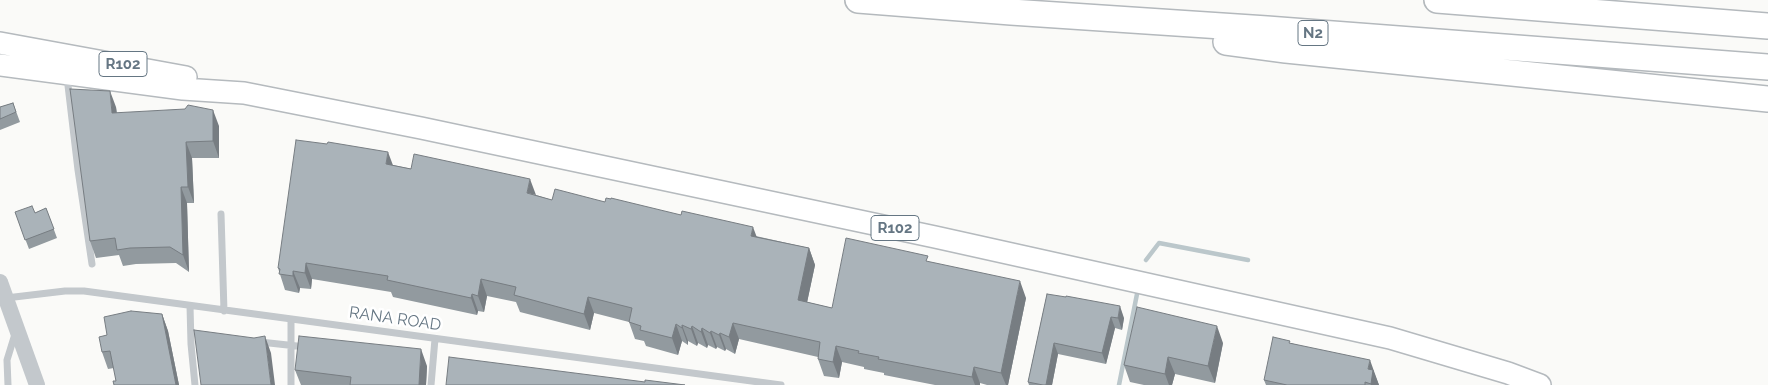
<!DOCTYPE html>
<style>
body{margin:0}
canvas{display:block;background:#fafaf8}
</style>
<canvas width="1768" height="385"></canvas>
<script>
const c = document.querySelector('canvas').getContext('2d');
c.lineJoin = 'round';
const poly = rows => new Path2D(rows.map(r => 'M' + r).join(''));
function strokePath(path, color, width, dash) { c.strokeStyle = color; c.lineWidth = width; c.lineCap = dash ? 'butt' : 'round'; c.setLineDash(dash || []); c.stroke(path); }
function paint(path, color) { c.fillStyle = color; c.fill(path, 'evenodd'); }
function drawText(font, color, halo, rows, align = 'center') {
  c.font = font + ' Raleway,sans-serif'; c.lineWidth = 5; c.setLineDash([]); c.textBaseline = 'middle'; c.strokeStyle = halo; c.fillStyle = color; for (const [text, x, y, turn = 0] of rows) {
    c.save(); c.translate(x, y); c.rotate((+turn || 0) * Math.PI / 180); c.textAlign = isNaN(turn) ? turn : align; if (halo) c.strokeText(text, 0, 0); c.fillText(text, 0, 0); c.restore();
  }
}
strokePath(poly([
 [1146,260,1159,243,1248,260],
 [1119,385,1137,294]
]), '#bbc7cb', 4.5);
const primary = poly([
 [0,43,186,77],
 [0,65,183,89,244,93,421,128,935,237,1390,338,1508,373,1540,385]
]);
const motorway = poly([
 [858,0,1011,12,1267,29,1768,67],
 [1437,0,1768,26],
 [1226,42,1286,50,1768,99]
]);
strokePath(primary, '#b5babe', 24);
strokePath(motorway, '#b4b9bd', 28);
strokePath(poly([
 [67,77,78,170,92,264],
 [221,214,224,311],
 [6,298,65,291,84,291,781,385],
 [190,306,191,344,195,385],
 [291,319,291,385],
 [260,342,306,347],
 [8,385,7,360,15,334],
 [431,385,435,339]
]), '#c3c8cc', 7);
strokePath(poly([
 [0,282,37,385]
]), '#c3c8cc', 16);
strokePath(primary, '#fff', 21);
strokePath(motorway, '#fff', 25);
paint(poly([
 [13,103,20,122,0,130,0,107],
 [116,107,117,113,219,126,219,158,192,158,194,203,187,203,189,272,176,263,136,264,123,266,119,255,96,258,90,241],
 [393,165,536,195,552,200,605,202,809,248,815,265,807,302,832,308,930,262,1026,298,1008,385,987,385,980,383,980,385,935,385,884,375,884,373,864,369,864,367,842,362,839,378,824,376,818,359,818,357,739,339,735,354,726,349,725,351,717,347,716,349,708,345,707,348,698,343,697,346,688,341,688,345,682,341,678,355,646,346,644,341,635,339,629,322,594,313,590,330,520,312,516,302,487,296,484,312,478,311,477,315,393,297,391,292,312,279,311,289,300,288,299,293,285,290,278,268],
 [46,208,57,238,29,249,15,212,35,213],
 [1047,294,1124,318,1122,330,1115,328,1106,364,1058,354,1052,385,1029,385,1028,382],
 [162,314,168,331,179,385,114,385,116,381,114,368,108,369,102,352,107,335],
 [1223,343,1215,383,1175,374,1172,385,1144,385,1130,382,1124,365],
 [1291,343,1373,370,1379,385,1266,385,1264,380],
 [427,366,426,385,301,385,295,370]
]), '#929a9f');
paint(poly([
 [110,91,116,107,118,130,112,113],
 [213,110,219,126,219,158,213,141],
 [186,142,192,158,194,203,188,187],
 [388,152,394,168,386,164],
 [530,179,536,195,527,193],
 [181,187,187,203,189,272,183,255],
 [753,227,759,243,751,236],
 [809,248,815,265,804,317,798,300],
 [306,263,312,279,311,289,305,273],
 [293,271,300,288,299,293,293,276],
 [481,279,487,296,484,312,478,296],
 [1020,281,1026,298,1008,385,1006,385,1001,373],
 [472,294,478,311,477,315,471,298],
 [588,297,594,313,590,330,584,314],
 [1120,306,1124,318,1122,330,1118,318],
 [162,314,168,331,179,385,176,385],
 [1111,317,1115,328,1106,364,1102,353],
 [733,323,739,339,735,354,729,337],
 [676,324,682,341,678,355,672,338],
 [682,325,688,341,688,345,682,328],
 [692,326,698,343,697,346,691,329],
 [1217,326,1223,343,1215,383,1208,366],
 [702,328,708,345,707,348,701,332],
 [711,331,717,347,716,349,710,333],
 [720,333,726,349,725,351,719,335],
 [265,336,271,353,275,385,271,385],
 [1054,343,1058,354,1052,385,1046,385],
 [836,346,842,362,839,378,833,362],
 [421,349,427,366,426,385,419,385],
 [1168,357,1175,374,1172,385,1169,385,1165,374],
 [1370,360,1379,385,1371,385,1368,369],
 [974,367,980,383,980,385,975,385,972,377]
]), '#777d82');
const building = poly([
 [70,89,110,91,112,113,185,109,188,105,213,110,213,141,186,142,188,187,181,187,183,255,170,247,130,248,117,250,115,238,90,241,70,89],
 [13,103,16,112,0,119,0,107,13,103],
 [296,140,327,144,328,142,388,152,386,164,411,169,414,154,530,179,527,193,552,200,555,189,605,202,606,198,611,199,611,198,681,215,682,211,753,227,751,236,809,248,798,300,832,308,846,238,928,256,926,261,1020,281,1001,373,974,367,972,377,878,359,879,357,858,353,859,351,836,346,833,362,818,359,820,342,733,323,729,337,720,333,719,335,711,331,710,333,702,328,701,332,692,326,691,329,682,325,682,328,676,324,672,338,640,330,641,326,629,322,632,308,588,297,584,314,514,295,516,287,481,279,478,296,472,294,471,298,387,280,388,276,306,263,305,273,293,271,293,276,279,274,280,269,278,268,296,140],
 [32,206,35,213,46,208,54,229,25,240,15,212,32,206],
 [1047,294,1066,297,1066,296,1120,306,1118,318,1111,317,1102,353,1054,343,1046,385,1043,385,1028,382,1047,294],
 [1137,307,1217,326,1208,366,1168,357,1165,374,1124,365,1137,307],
 [131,311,162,314,176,385,114,385,113,381,116,381,110,351,102,352,99,337,107,335,104,317,131,311],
 [194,330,254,338,265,336,271,385,201,385,194,330],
 [299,336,421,349,419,385,350,385,351,377,295,370,299,336],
 [1273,337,1290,341,1289,343,1370,360,1368,369,1373,370,1371,384,1365,382,1365,385,1287,385,1264,380,1273,337],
 [449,357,645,382,645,380,685,385,446,385,449,357]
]);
paint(building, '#aab3b9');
strokePath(building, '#777d82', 1);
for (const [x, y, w] of [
 [1313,33,30],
 [123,64,48],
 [895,228,48]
]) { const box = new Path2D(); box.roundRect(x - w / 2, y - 12.5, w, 25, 4); c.fillStyle = '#fff'; c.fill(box); strokePath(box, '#657683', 1); }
drawText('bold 15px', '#657683', null, [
 ["N2",1313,33],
 ["R102",123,64],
 ["R102",895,228]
]);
drawText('16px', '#657683', '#fff', [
 ["RANA ROAD",395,319,8]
]);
</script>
